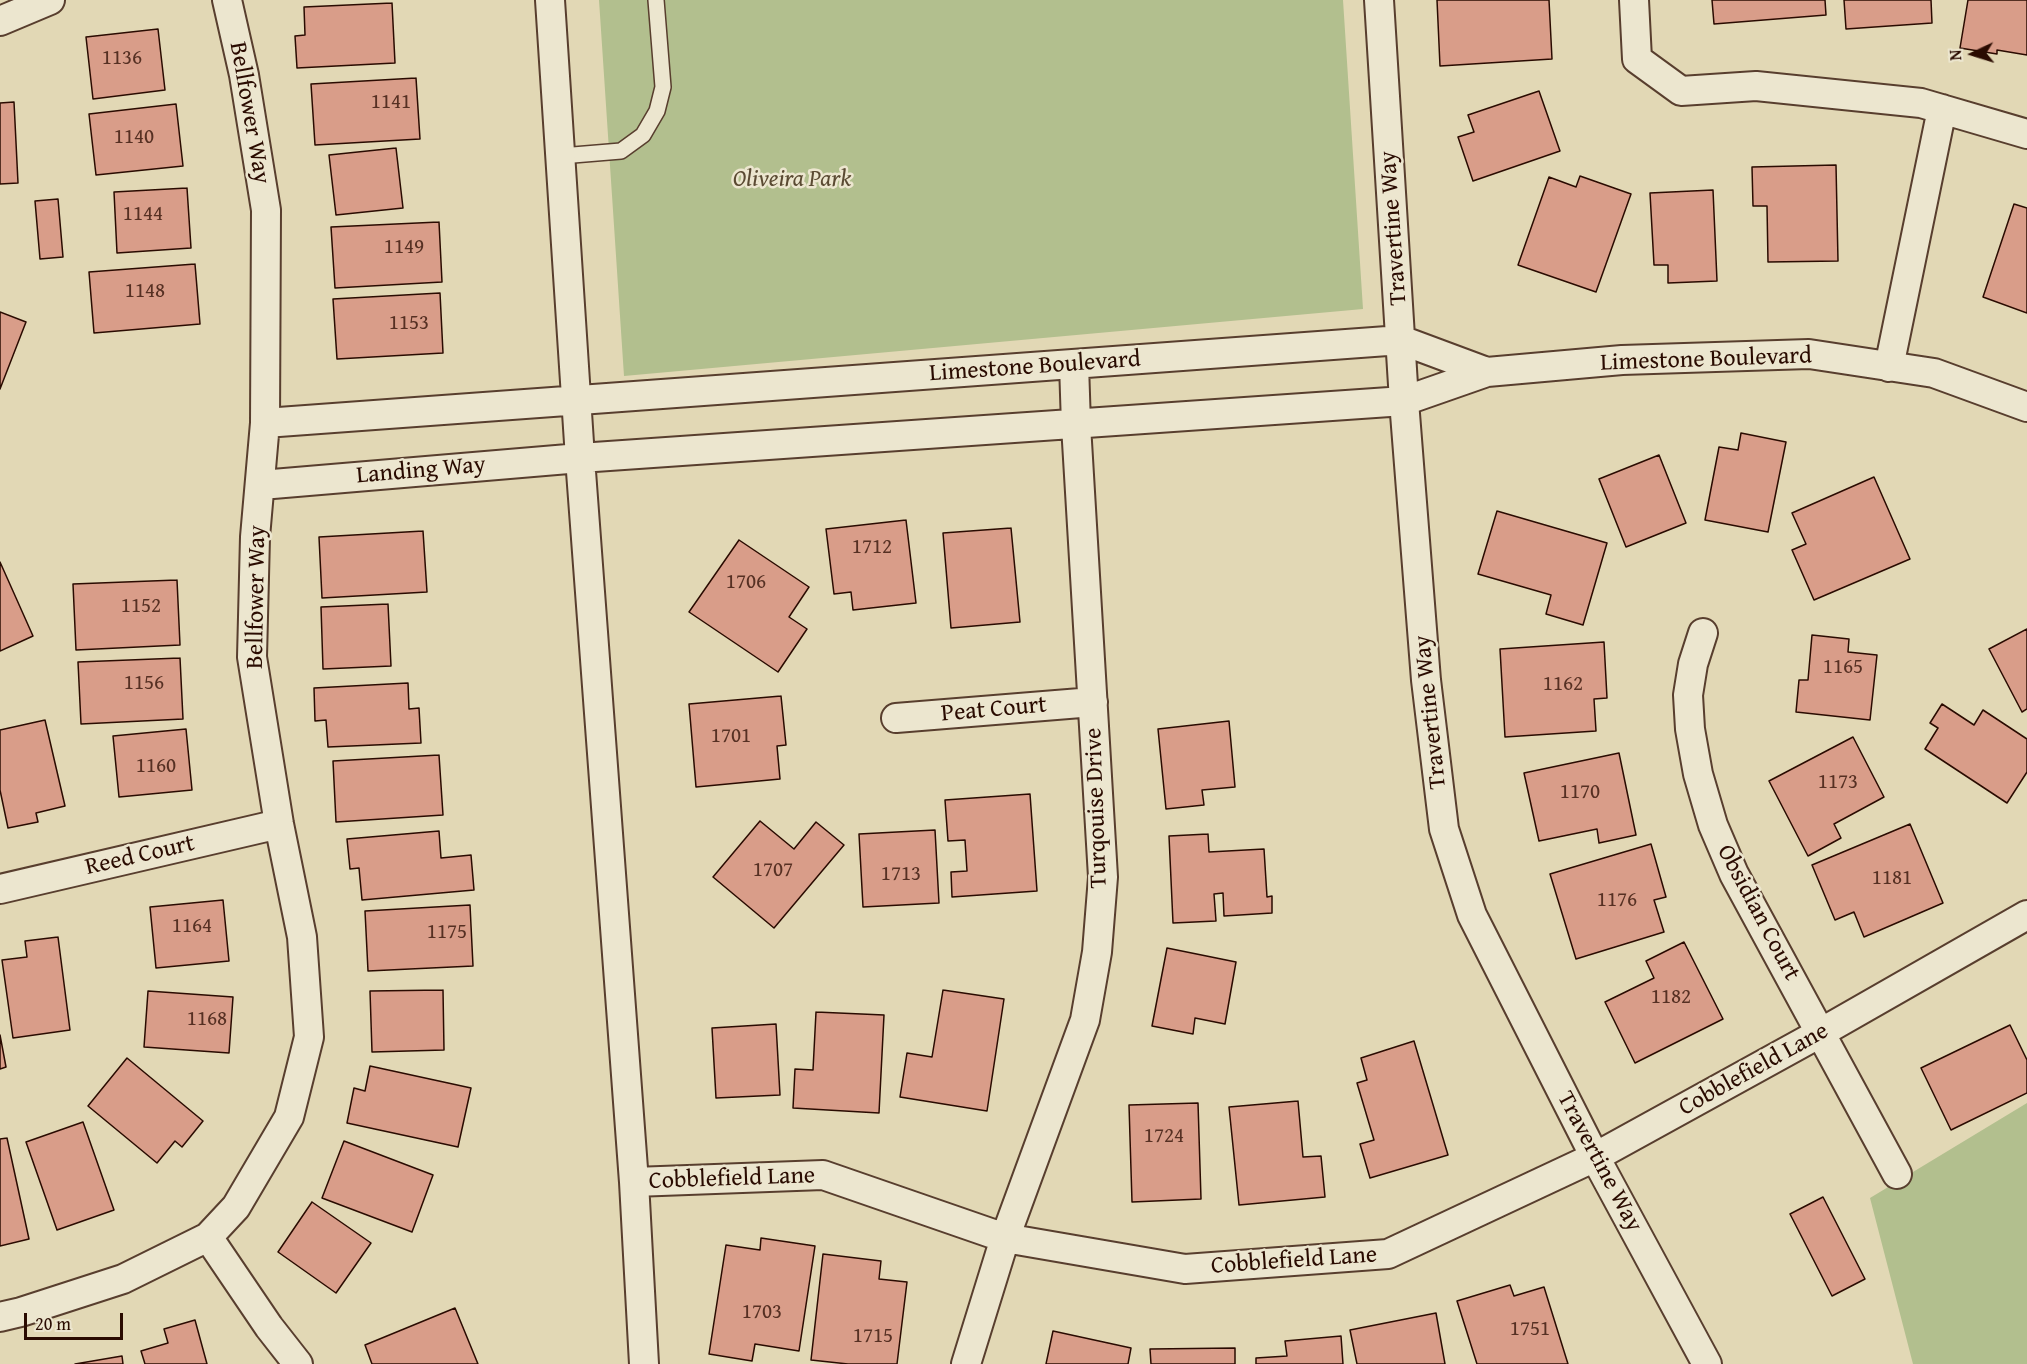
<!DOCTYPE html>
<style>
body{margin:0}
#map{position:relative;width:2027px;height:1364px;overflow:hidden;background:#e2d8b5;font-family:"Gentium Book Plus",serif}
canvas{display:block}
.north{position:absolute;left:1943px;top:24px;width:60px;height:60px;-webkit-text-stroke:4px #ece6cf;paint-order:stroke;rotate:266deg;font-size:16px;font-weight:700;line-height:24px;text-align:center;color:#2a0b01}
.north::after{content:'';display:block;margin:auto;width:21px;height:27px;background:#2a0b01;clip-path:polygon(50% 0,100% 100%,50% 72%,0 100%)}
.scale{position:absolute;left:24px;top:1313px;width:99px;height:27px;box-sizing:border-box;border:3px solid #2a0b01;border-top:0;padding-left:8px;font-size:18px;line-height:21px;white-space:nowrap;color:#2a0b01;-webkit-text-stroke:4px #ece6cf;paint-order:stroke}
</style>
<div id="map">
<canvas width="2027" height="1364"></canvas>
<div class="north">N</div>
<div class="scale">20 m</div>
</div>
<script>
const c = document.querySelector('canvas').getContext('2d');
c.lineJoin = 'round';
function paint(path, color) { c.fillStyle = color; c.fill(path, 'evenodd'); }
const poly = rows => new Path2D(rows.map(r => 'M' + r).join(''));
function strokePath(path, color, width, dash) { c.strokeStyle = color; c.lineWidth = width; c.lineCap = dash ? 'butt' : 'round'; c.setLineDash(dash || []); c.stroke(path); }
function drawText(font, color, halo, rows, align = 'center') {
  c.font = font + ' "Gentium Book Plus",serif'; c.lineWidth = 5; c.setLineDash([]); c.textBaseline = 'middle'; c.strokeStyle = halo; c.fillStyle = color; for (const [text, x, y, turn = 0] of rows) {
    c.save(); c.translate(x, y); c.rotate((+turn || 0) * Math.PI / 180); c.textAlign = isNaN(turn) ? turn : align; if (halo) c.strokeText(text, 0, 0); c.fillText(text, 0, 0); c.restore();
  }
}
paint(poly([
 [599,0,1343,0,1363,309,624,376],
 [2027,1103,2027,1364,1913,1364,1870,1198]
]), '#b2bf8e');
const building = poly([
 [1437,0,1549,0,1552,59,1440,66,1437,0],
 [1712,0,1825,0,1826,15,1714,24,1712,0],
 [1844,0,1931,0,1932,23,1846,29,1844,0],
 [1968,0,2027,0,2027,55,1997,50,1997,54,1960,48,1968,0],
 [392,3,395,63,297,68,295,36,305,35,304,7,392,3],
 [158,29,165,90,93,99,86,37,158,29],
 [416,78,420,139,315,145,311,84,416,78],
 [1539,91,1560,151,1473,181,1458,137,1474,132,1468,115,1539,91],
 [14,102,18,183,0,184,0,103,14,102],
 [176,104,183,166,96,175,89,114,176,104],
 [396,148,403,208,336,215,329,155,396,148],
 [1836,165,1838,261,1768,262,1767,206,1753,206,1752,167,1836,165],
 [1580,176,1631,194,1596,292,1518,265,1549,177,1576,187,1580,176],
 [187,188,191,248,117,253,114,192,187,188],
 [1713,190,1717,281,1668,283,1668,265,1654,265,1650,193,1713,190],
 [58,199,63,257,40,259,35,201,58,199],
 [2014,204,2027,208,2027,313,1983,297,2014,204],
 [439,222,442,282,335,288,331,227,439,222],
 [195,264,200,324,94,333,89,272,195,264],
 [440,293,443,353,337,359,333,299,440,293],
 [0,312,26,322,0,389,0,312],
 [1741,433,1786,442,1768,532,1705,520,1719,447,1738,450,1741,433],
 [1659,455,1686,523,1626,547,1599,479,1659,455],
 [1874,477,1910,559,1814,600,1792,550,1806,544,1792,513,1874,477],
 [1497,511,1607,543,1583,625,1546,614,1551,595,1478,574,1497,511],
 [906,520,916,603,853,610,851,592,834,594,826,529,906,520],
 [1011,528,1020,622,951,628,943,533,1011,528],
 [423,531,427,592,322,598,319,537,423,531],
 [739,540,809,587,789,617,807,629,778,672,689,612,739,540],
 [0,562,33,636,0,651,0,562],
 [177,580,180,645,76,650,73,584,177,580],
 [388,604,391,666,323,669,321,607,388,604],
 [2027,629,2027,709,2022,712,1989,649,2027,629],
 [1812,635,1849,639,1848,652,1877,655,1870,720,1796,712,1799,680,1808,680,1812,635],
 [1604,642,1607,698,1594,699,1596,731,1505,737,1500,649,1604,642],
 [180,658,183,719,81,724,78,662,180,658],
 [408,683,409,709,419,708,421,743,328,747,326,720,315,721,314,688,408,683],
 [781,696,786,745,777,746,780,779,696,787,689,704,781,696],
 [1942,704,1974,725,1983,710,2027,739,2027,772,2007,803,1925,749,1938,728,1930,723,1942,704],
 [45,720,65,806,36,813,38,822,8,828,0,790,0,730,45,720],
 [1229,721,1235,787,1202,790,1204,805,1166,809,1158,729,1229,721],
 [186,729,192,790,119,797,113,736,186,729],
 [1853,737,1884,797,1834,824,1841,838,1808,856,1769,781,1853,737],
 [1619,753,1636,835,1599,843,1597,829,1539,841,1524,773,1619,753],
 [439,755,443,815,336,822,333,761,439,755],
 [1030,794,1037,891,952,897,951,872,967,871,965,840,948,841,945,800,1030,794],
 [760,821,794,849,816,822,844,845,774,928,713,877,760,821],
 [1910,824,1943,903,1864,937,1854,912,1835,920,1812,865,1910,824],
 [935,830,939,903,863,907,859,834,935,830],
 [439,831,441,858,471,855,474,890,362,900,359,868,350,869,347,839,439,831],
 [1208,834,1209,852,1264,849,1267,897,1272,896,1272,913,1224,916,1223,893,1214,894,1216,921,1173,923,1169,836,1208,834],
 [1651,844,1666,897,1654,900,1664,932,1576,959,1550,874,1651,844],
 [223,900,229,961,156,968,150,907,223,900],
 [470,905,473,966,368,971,365,911,470,905],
 [58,937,70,1030,13,1038,2,960,27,957,25,941,58,937],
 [1684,942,1723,1019,1635,1063,1605,1002,1654,978,1646,961,1684,942],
 [1167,948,1236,962,1225,1024,1195,1018,1193,1034,1152,1026,1167,948],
 [443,990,444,1050,372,1052,370,991,443,990],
 [943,990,1004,999,987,1111,900,1097,907,1053,932,1057,943,990],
 [148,991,233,997,229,1053,144,1047,148,991],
 [816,1012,884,1015,879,1113,793,1108,795,1069,813,1070,816,1012],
 [776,1024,780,1095,716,1098,712,1028,776,1024],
 [2010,1025,2027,1060,2027,1093,1951,1130,1921,1068,2010,1025],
 [0,1035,6,1067,0,1069,0,1035],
 [1414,1041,1448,1155,1370,1178,1360,1144,1374,1140,1357,1083,1367,1080,1361,1058,1414,1041],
 [127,1058,203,1121,182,1147,175,1141,157,1163,88,1106,127,1058],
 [370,1066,471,1088,458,1147,347,1123,354,1088,365,1091,370,1066],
 [1298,1101,1303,1157,1321,1156,1325,1197,1239,1205,1229,1107,1298,1101],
 [1198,1103,1201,1199,1132,1202,1129,1105,1198,1103],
 [83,1122,114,1210,57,1230,26,1142,83,1122],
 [7,1138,29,1239,0,1246,0,1139,7,1138],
 [344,1141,433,1175,412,1232,322,1198,344,1141],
 [1823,1197,1865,1279,1832,1296,1790,1214,1823,1197],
 [312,1202,371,1243,336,1293,278,1252,312,1202],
 [761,1238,815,1246,799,1351,755,1344,752,1361,709,1354,726,1245,760,1250,761,1238],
 [823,1254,881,1261,879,1279,907,1282,897,1364,848,1364,811,1360,823,1254],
 [1510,1285,1514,1296,1544,1287,1568,1364,1477,1364,1457,1301,1510,1285],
 [455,1308,478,1364,372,1364,365,1345,455,1308],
 [1436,1313,1445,1364,1357,1364,1350,1330,1436,1313],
 [195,1320,207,1364,145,1364,141,1351,168,1343,164,1329,195,1320],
 [1053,1331,1131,1348,1128,1364,1046,1364,1053,1331],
 [1341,1336,1343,1364,1256,1364,1256,1358,1287,1356,1285,1341,1341,1336],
 [1235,1348,1235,1364,1151,1364,1150,1349,1235,1348],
 [122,1356,123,1364,75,1364,122,1356]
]);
paint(building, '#d99d89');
strokePath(building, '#2a0b01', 1.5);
const lane = poly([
 [561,156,621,151,643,135,657,111,663,87,656,0]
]);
const street = poly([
 [550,0,580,458,634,1182,644,1364],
 [1379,0,1404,401,1426,680,1444,829,1472,915,1595,1157,1707,1364],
 [1634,0,1637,59,1681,91,1756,86,1921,103,2027,134],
 [0,21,50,0],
 [1889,367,1942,109],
 [265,423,1401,340,1487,372],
 [261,485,580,458,1404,401,1487,372,1622,360,1809,354,1934,373,2027,407],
 [1703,633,1693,664,1688,695,1690,729,1698,774,1713,825,1734,874,1897,1174],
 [896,718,1093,702],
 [0,889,279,824],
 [634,1182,823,1175,1005,1238,1185,1269,1388,1254,1595,1157,1822,1032,2027,915],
 [208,1237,269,1327,298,1364],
 [0,1317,21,1312,123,1279,208,1237,236,1207,289,1117,309,1037,302,937,279,824,252,657,255,537,265,423,266,210,244,75,227,0],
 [966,1364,1005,1238,1085,1020,1097,952,1103,877,1076,425,1074,364]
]);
strokePath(lane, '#583e2e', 18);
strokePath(street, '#583e2e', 32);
strokePath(lane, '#ece6cf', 15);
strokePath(street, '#ece6cf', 28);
drawText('21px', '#563023', null, [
 ["1136",122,59],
 ["1141",391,103],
 ["1140",134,138],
 ["1144",143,215],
 ["1149",404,248],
 ["1148",145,292],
 ["1153",409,324],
 ["1712",872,548],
 ["1706",746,583],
 ["1152",141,607],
 ["1165",1843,668],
 ["1156",144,684],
 ["1162",1563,685],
 ["1701",731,737],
 ["1160",156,767],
 ["1173",1838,783],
 ["1170",1580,793],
 ["1707",773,871],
 ["1713",901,875],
 ["1181",1892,879],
 ["1176",1617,901],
 ["1164",192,927],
 ["1175",447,933],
 ["1182",1671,998],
 ["1168",207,1020],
 ["1724",1164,1137],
 ["1703",762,1313],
 ["1751",1530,1330],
 ["1715",873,1337]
]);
drawText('24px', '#2a0b01', '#ece6cf', [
 ["Bellfower Way",249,113,80],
 ["Travertine Way",1394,228,-94],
 ["Limestone Boulevard",1706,360,-2],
 ["Limestone Boulevard",1035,367,-4],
 ["Landing Way",421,471,-5],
 ["Bellfower Way",257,597,-89],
 ["Peat Court",994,710,-5],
 ["Travertine Way",1431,712,-96],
 ["Turqouise Drive",1097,808,-92],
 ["Reed Court",140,856,-13],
 ["Obsidian Court",1758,913,62],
 ["Cobblefield Lane",1754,1070,-29],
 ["Travertine Way",1599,1162,62],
 ["Cobblefield Lane",732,1179,-2],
 ["Cobblefield Lane",1294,1261,-4]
]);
drawText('italic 24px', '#5a4a32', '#ece6cf', [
 ["Oliveira Park",792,180]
]);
</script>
